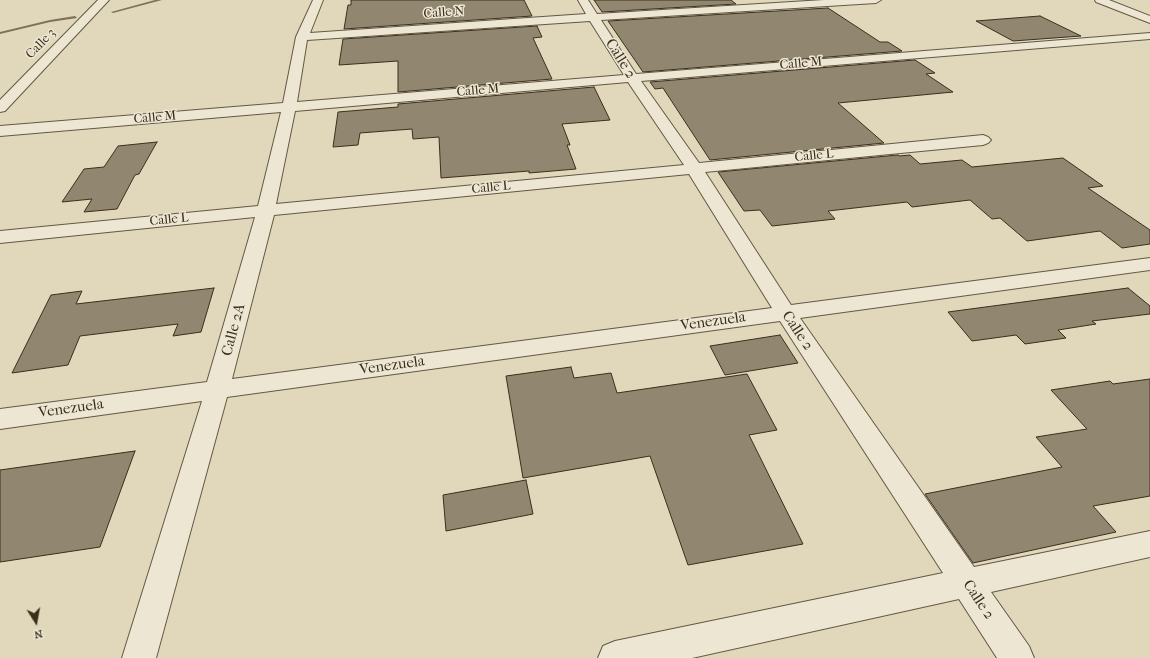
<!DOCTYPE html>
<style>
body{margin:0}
#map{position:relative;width:1150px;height:658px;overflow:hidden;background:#e1d8bb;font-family:"IM FELL French Canon",serif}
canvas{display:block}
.north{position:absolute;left:16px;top:602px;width:40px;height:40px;-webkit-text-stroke:3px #ece6d3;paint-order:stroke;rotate:169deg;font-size:11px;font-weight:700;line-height:16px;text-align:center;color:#3b2e1d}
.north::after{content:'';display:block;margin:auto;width:14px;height:18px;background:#3b2e1d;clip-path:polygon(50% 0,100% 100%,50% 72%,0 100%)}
</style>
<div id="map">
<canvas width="1150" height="658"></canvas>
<div class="north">N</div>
</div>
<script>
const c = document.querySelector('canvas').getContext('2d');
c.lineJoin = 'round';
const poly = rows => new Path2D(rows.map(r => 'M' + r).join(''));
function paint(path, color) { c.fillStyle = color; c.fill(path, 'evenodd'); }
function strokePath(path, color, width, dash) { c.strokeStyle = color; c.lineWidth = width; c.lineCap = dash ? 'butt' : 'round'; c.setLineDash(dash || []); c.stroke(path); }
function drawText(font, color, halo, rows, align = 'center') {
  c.font = font + ' "IM FELL French Canon",serif'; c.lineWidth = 3; c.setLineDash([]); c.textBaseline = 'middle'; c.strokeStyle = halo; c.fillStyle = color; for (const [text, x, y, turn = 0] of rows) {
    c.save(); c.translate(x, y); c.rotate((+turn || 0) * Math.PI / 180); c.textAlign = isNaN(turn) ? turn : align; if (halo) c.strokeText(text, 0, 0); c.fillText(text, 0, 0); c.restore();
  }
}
paint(poly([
 [155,0,162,0,113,13,111,12,155,0],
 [75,16,77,18,50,22,0,34,0,32,50,20,75,16]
]), '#7d715b');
const building = poly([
 [351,0,524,0,532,16,344,29,348,5,351,5,351,0],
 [594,0,731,0,736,4,602,12,594,0],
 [828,8,880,42,888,42,902,51,643,72,608,21,828,8],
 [1040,16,1081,36,1013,41,976,21,1040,16],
 [537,26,542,37,533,38,552,79,398,92,398,61,339,65,343,39,537,26],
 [915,60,935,73,926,74,953,92,838,103,884,143,710,160,663,88,655,89,650,82,915,60],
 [594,87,610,120,562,124,570,145,567,145,576,169,529,173,529,171,441,178,439,137,413,139,412,129,360,133,358,145,333,147,338,112,398,107,398,104,594,87],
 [157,142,139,174,135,175,117,209,84,212,92,199,62,202,84,169,104,167,118,146,157,142],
 [898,155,899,156,910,155,920,164,962,160,972,167,1063,158,1103,186,1088,188,1150,230,1150,244,1122,248,1100,231,1027,241,1000,218,992,219,970,200,912,207,907,202,828,211,835,219,772,226,760,210,744,211,718,172,898,155],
 [214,288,201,332,173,336,178,324,80,336,68,365,12,373,51,295,82,291,76,304,214,288],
 [1128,288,1150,306,1150,314,1092,321,1096,324,1058,330,1066,338,1025,344,1016,335,972,341,948,312,1128,288],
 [780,335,798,363,725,375,710,346,780,335],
 [571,367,574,378,611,373,617,393,747,374,777,430,749,435,803,544,688,565,650,456,523,478,506,376,571,367],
 [1150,379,1150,496,1093,506,1116,532,973,563,925,494,1062,467,1036,437,1087,429,1051,390,1110,381,1113,384,1150,379],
 [135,451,100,547,0,562,0,470,135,451],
 [526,480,533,514,446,531,443,495,526,480]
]);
paint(building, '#91866f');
strokePath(building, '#3b2e1d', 1);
const street = poly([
 [98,0,109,0,5,111,0,112,0,100,98,0],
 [313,0,323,0,310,33,586,14,578,0,588,0,597,14,824,0,881,0,876,3,601,20,636,74,1150,33,1150,39,641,81,699,163,983,135,988,137,991,140,988,143,983,145,705,172,791,305,1150,258,1150,270,800,318,974,567,1150,531,1150,557,991,592,1029,646,1034,658,997,658,959,599,692,658,598,658,603,646,615,641,943,573,780,321,227,397,156,658,122,658,202,401,0,429,0,409,207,382,255,217,0,243,0,231,258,206,281,112,0,136,0,126,283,103,296,37,313,0],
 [590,21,624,75,297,102,307,40,590,21],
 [628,82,684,165,276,204,295,111,628,82],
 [689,174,772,308,232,379,274,215,689,174],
 [1095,0,1109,0,1150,16,1150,23,1096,2,1095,0]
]);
strokePath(street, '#645844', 2);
paint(street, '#ece6d3');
drawText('13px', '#3b2e1d', '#ece6d3', [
 ["Calle N",444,13,-4],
 ["Calle 3",41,44,-46],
 ["Calle M",801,64,-5],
 ["Calle M",478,91,-5],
 ["Calle M",155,118,-5],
 ["Calle L",814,156,-6],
 ["Calle L",491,188,-6],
 ["Calle L",169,220,-6]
]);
drawText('15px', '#3b2e1d', '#ece6d3', [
 ["Calle 2",620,59,58],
 ["Venezuela",713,322,-8],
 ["Calle 2A",234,330,-75],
 ["Calle 2",797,331,56],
 ["Venezuela",392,366,-8],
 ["Venezuela",71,409,-8],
 ["Calle 2",978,600,56]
]);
</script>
